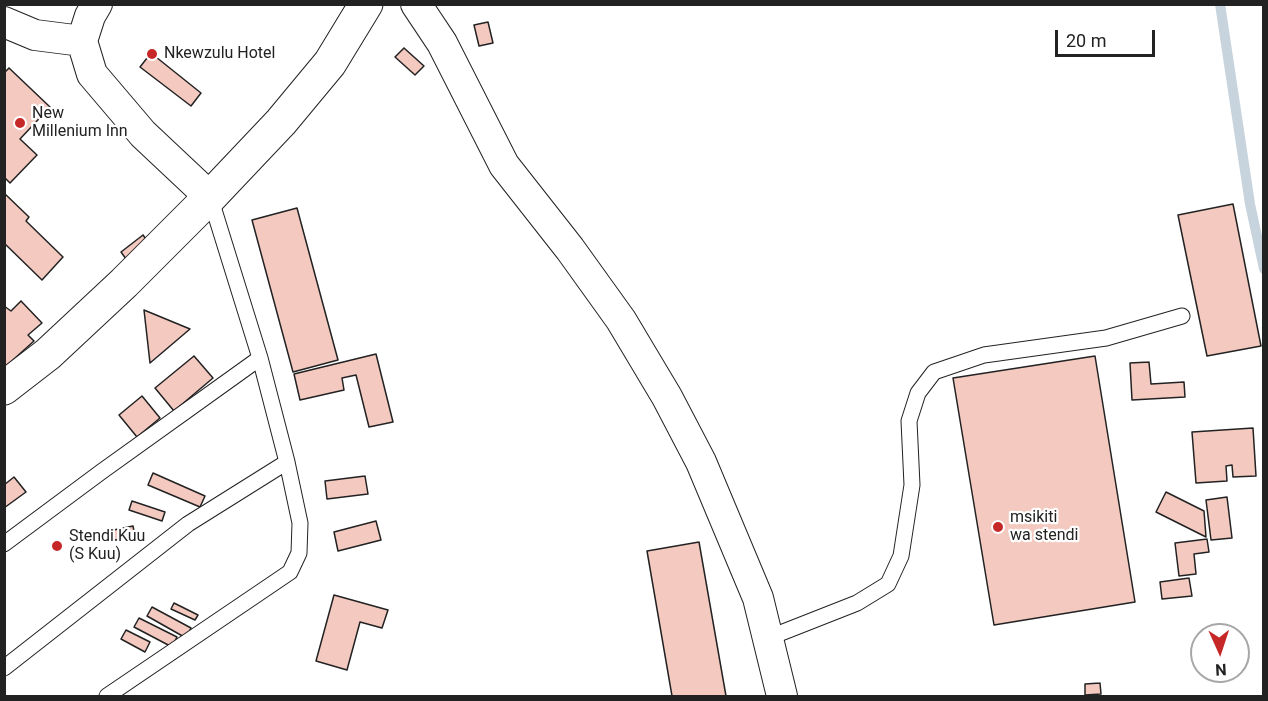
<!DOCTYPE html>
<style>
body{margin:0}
#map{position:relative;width:1268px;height:701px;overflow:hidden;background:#fff;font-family:Roboto,sans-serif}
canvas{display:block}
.frame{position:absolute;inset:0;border:6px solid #222;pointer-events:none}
.north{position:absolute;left:1190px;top:623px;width:60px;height:60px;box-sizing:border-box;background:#fff;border:2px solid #a7a7a7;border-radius:50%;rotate:177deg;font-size:16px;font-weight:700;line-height:24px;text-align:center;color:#222}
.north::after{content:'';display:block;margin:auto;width:21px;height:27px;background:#c62828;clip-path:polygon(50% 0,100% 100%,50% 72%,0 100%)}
.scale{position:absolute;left:1055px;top:30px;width:100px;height:27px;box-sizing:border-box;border:3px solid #222;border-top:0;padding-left:8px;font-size:18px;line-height:21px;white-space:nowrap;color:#222;-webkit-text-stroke:4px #fff;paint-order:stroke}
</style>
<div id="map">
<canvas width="1268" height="701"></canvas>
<div class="frame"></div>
<div class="north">N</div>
<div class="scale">20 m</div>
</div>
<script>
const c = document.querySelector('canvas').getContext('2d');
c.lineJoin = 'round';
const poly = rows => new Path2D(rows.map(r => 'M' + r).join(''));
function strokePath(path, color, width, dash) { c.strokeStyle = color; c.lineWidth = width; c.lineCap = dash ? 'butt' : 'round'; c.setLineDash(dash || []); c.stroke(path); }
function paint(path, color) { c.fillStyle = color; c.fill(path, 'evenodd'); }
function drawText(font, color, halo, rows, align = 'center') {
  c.font = font + ' Roboto,sans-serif'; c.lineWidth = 4.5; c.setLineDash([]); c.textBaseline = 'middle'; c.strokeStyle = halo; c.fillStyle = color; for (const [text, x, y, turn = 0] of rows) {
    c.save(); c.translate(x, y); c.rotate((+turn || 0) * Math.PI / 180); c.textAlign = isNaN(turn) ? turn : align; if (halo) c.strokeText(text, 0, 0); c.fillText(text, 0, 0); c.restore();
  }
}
strokePath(poly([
 [1220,4,1250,204,1264,269]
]), '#c7d3dd', 10);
const building = poly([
 [488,22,493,43,479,46,474,25,488,22],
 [404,48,424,66,415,75,395,57,404,48],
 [151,53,201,93,191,106,140,67,151,53],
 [9,68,50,107,20,139,37,155,10,183,4,177,4,73,9,68],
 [4,193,29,217,26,221,63,257,42,280,4,243,4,193],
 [1233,204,1261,346,1207,356,1178,215,1233,204],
 [297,208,338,360,293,372,252,220,297,208],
 [143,235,151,246,129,263,121,252,143,235],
 [21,301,42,323,28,335,34,341,4,368,4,306,11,311,21,301],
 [144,310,190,329,150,363,144,310],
 [376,354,393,422,369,427,356,375,342,378,344,390,300,400,294,374,376,354],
 [194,356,213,378,174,411,155,388,194,356],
 [1095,356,1135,602,994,625,953,378,1095,356],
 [1149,362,1151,384,1184,382,1185,397,1132,400,1130,363,1149,362],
 [142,396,160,418,137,437,119,415,142,396],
 [1253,428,1256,476,1233,477,1232,465,1226,466,1227,481,1196,483,1192,432,1253,428],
 [153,473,205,496,200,507,148,485,153,473],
 [365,476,368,494,327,499,325,481,365,476],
 [14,477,26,492,4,508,4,485,14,477],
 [1166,492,1204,511,1206,537,1156,512,1166,492],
 [1227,497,1232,538,1211,540,1206,500,1227,497],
 [132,501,165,512,162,521,129,510,132,501],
 [376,521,381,540,338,551,334,532,376,521],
 [133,526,135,536,106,542,104,532,133,526],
 [1207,539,1209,552,1194,554,1196,574,1179,576,1175,543,1207,539],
 [699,542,726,696,672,696,647,551,699,542],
 [1189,578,1192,596,1162,599,1160,582,1189,578],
 [334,595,388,610,382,628,360,622,347,670,316,661,334,595],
 [174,603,198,615,195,620,171,609,174,603],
 [152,607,191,628,186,638,147,616,152,607],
 [139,618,177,637,172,647,134,627,139,618],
 [126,630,150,642,145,652,121,639,126,630],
 [1100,683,1101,694,1085,695,1085,684,1100,683]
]);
paint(building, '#f3c9c0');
strokePath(building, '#222', 1.5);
const lane = poly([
 [4,544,101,472,260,358],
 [768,638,857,603,888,584,901,556,912,485,909,421,918,393,934,372,984,355,1106,338,1182,316],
 [4,668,188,524,287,462],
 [107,696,290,572,299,553,300,523,287,462,260,358,210,197]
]);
const street = poly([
 [97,4,90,16,82,41,92,74,143,134,210,197],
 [416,4,442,43,504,165,570,249,621,320,667,397,701,462,758,598,782,696],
 [4,22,35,35,82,41]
]);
const secondary = poly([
 [4,388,48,354,124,283,210,197,281,122,330,63,366,4]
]);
strokePath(lane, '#222', 17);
strokePath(street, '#222', 32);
strokePath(secondary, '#222', 35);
strokePath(lane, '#fff', 15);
strokePath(street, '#fff', 30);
strokePath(secondary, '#fff', 33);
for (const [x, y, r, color] of [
 [152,54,6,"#c62828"],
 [20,123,6,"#c62828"],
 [998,527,6,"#c62828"],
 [57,546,6,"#c62828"]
]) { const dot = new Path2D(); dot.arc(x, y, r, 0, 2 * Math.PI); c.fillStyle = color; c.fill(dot); strokePath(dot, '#fff', 2); }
drawText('16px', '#222', '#fff', [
 ["Nkewzulu Hotel",164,54],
 ["New",32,114],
 ["Millenium Inn",32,132],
 ["msikiti",1010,518],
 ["wa stendi",1010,536],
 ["Stendi Kuu",69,537],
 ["(S Kuu)",69,555]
], 'left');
</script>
